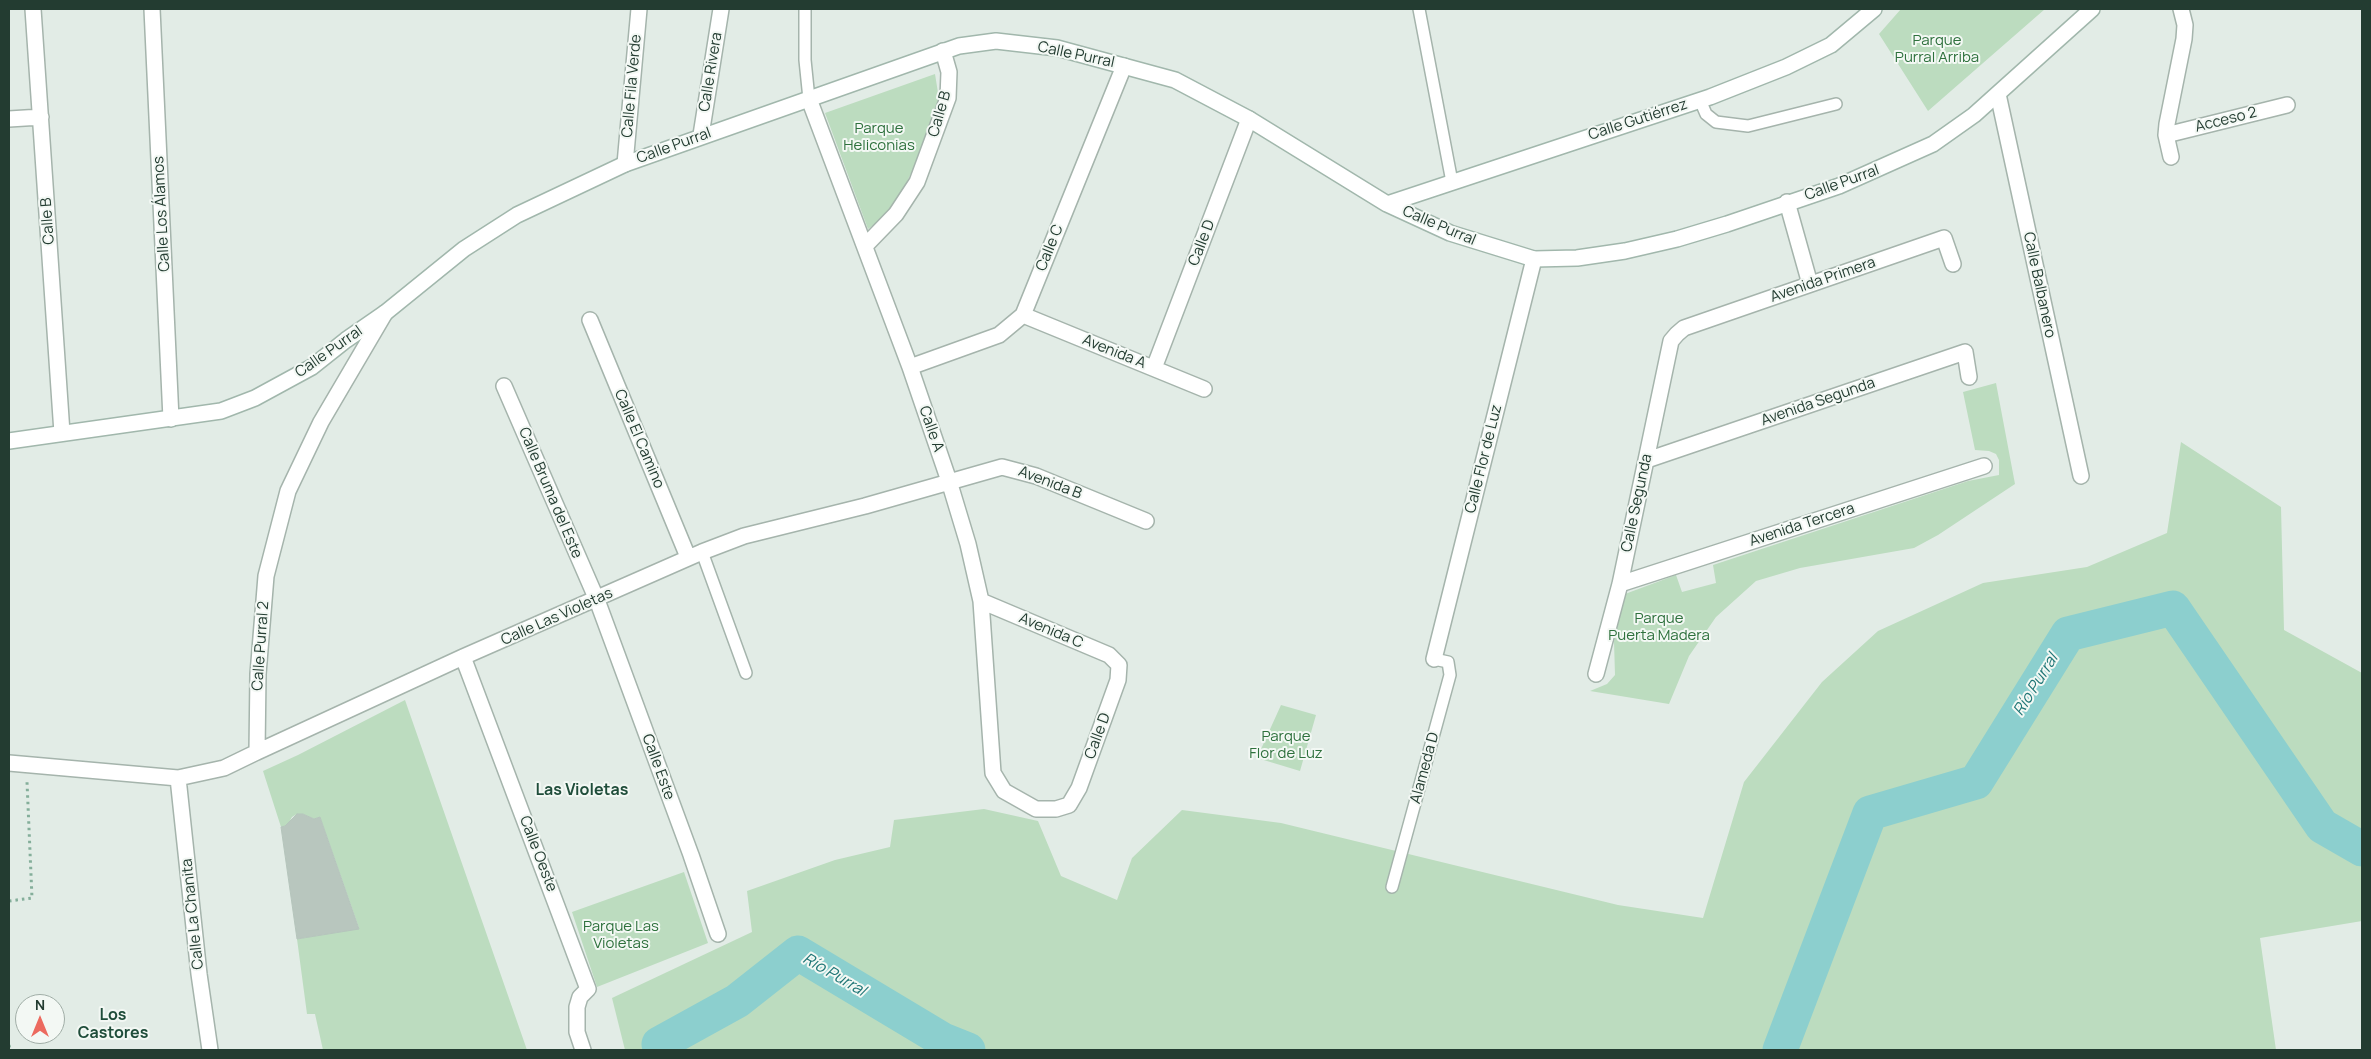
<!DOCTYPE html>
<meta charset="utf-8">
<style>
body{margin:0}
#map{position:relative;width:2371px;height:1059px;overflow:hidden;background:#e2ece6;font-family:Manrope,sans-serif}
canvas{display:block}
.frame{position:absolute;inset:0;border:10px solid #233c31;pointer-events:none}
.north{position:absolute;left:15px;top:994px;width:50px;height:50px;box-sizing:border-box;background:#f3f8f4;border:1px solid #a0ada6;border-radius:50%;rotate:0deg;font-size:14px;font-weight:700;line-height:20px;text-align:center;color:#233c31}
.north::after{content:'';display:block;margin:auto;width:18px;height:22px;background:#ec6a5f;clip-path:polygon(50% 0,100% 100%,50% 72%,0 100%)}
</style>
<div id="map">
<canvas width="2371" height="1059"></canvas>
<div class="frame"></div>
<div class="north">N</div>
</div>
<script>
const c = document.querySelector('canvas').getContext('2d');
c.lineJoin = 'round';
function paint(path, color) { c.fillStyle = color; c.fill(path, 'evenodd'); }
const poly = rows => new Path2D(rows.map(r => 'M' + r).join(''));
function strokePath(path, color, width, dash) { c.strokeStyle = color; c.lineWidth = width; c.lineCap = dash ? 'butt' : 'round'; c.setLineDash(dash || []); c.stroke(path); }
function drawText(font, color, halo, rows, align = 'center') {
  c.font = font + ' Manrope,sans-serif'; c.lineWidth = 4; c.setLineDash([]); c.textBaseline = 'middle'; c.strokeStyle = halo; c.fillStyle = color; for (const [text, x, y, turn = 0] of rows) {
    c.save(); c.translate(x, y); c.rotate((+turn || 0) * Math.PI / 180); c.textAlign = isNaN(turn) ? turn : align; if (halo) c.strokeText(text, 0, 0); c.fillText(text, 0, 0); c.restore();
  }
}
paint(poly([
 [1901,9,2045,9,1928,111,1879,34],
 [935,74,939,99,914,167,893,211,868,229,825,113],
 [1996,383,2015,484,1938,535,1914,548,1800,568,1756,581,1716,617,1689,656,1669,704,1590,691,1607,684,1615,675,1614,641,1625,594,1676,575,1682,592,1716,583,1713,565,1968,481,1999,475,1999,460,1996,454,1989,451,1975,450,1963,392],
 [2181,442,2281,507,2284,630,2362,673,2362,921,2260,938,2276,1050,625,1050,612,998,752,932,747,891,835,860,890,847,894,820,984,809,1038,821,1061,876,1117,900,1132,858,1182,810,1281,823,1618,905,1703,918,1744,782,1822,682,1878,631,1983,583,2087,567,2167,533],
 [405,700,527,1050,323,1050,315,1014,307,1014,297,939,359,928,320,817,314,819,303,814,297,814,292,817,287,826,281,827,263,771,298,755],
 [1281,705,1316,715,1300,771,1257,758],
 [684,872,708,943,597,987,572,912]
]), '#bcdcbf');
strokePath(poly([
 [661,1050,659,1044,737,1001,798,953,943,1040,968,1050],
 [1780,1050,1870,813,1976,782,2068,634,2173,608,2322,826,2362,849]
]), '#8ccfce', 35);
const building = poly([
 [297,814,303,814,314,819,320,817,359,929,297,939,281,827,285,826,297,814]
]);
paint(building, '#b8c6be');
strokePath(building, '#b5c5bc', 1);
const lane = poly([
 [805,9,805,60,809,99],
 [1419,9,1452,182],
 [1700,100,1706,114,1716,122,1748,126,1836,104],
 [702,552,746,673],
 [1392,887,1450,675,1448,662,1434,659]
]);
const street = poly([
 [33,9,62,433],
 [152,9,171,419],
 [1998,94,2081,476],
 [809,99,910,367,949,481,968,544,981,601,993,773,1004,791,1036,809,1056,809,1069,805,1079,788,1118,680,1119,665,1109,655,981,601],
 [9,119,41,117],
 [701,135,721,9],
 [2166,135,2287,105],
 [2171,157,2166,135,2167,124,2184,39,2185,25,2181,9],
 [625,164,639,9],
 [1787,202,1810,284],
 [865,246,896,214,917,182,948,98,949,72,943,51],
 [1023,315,1204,389],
 [590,320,688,557],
 [910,367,999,335,1023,315,1124,66],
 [1154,368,1249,119],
 [504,386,597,600,691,855,718,934],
 [1647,460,1965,352,1969,377],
 [1620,584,1984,466],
 [463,657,588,989,580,997,577,1007,577,1032,583,1050],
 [1434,659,1534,259],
 [1596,674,1620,584,1671,341,1677,334,1684,328,1944,238,1953,264],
 [257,752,463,657,702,552,744,536,865,506,1002,467,1036,476,1146,521],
 [9,763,178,778,224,768,257,752,258,674,266,576,288,491,321,422,385,313],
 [178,778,199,974,210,1050]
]);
const secondary = poly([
 [1387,204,1710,97,1786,67,1831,45,1874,9],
 [9,441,221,411,255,398,312,367,346,340,385,313,464,249,517,215,625,164,959,46,996,41,1057,48,1175,80,1249,119,1387,204,1450,233,1534,259,1577,258,1625,251,1677,239,1727,224,1839,186,1933,144,1974,115,2092,9]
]);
strokePath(lane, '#a5b4ac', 14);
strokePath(street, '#a5b4ac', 18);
strokePath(secondary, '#a1b7ac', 18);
strokePath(poly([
 [9,901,32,898,27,782],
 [9,1045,10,1050]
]), '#84ae9a', 3, [2.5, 4]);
strokePath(lane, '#fff', 11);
strokePath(street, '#fff', 15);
strokePath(secondary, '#fff', 15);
drawText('15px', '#2e713d', '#f3f8f4', [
 ["Parque",1937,41],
 ["Purral Arriba",1937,58],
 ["Parque",879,129],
 ["Heliconias",879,146],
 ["Parque",1659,619],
 ["Puerta Madera",1659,636],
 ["Parque",1286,737],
 ["Flor de Luz",1286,754],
 ["Parque Las",621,927],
 ["Violetas",621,944]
]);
drawText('15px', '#233c31', '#f3f8f4', [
 ["Calle Purral",1076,55,12],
 ["Calle Rivera",711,72,-81],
 ["Calle Fila Verde",632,86,-85],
 ["Calle B",940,114,-74],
 ["Calle Gutiérrez",1638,120,-18],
 ["Acceso 2",2226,120,-14],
 ["Calle Purral",674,146,-20],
 ["Calle Purral",1842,183,-20],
 ["Calle Los Álamos",162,214,-93],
 ["Calle B",48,221,-94],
 ["Calle Purral",1439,226,23],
 ["Calle D",1202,243,-69],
 ["Calle C",1050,248,-68],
 ["Avenida Primera",1823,280,-19],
 ["Calle Balbanero",2039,285,78],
 ["Calle Purral",329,352,-35],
 ["Avenida A",1114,352,22],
 ["Avenida Segunda",1818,402,-19],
 ["Calle A",931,429,71],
 ["Calle El Camino",639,439,67],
 ["Calle Flor de Luz",1484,459,-76],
 ["Avenida B",1050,483,21],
 ["Calle Bruma del Este",550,493,67],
 ["Calle Segunda",1637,503,-78],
 ["Avenida Tercera",1802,525,-18],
 ["Calle Las Violetas",557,617,-24],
 ["Avenida C",1051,631,23],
 ["Calle Purral 2",261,646,-86],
 ["Calle D",1098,736,-70],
 ["Calle Este",658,767,70],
 ["Alameda D",1425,768,-75],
 ["Calle Oeste",538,854,69],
 ["Calle La Chanita",193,914,-96]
]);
drawText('italic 16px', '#1f7676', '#f3f8f4', [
 ["Río Purral",2036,685,-58],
 ["Río Purral",834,975,30]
]);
drawText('bold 16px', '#1f4d3a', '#f3f8f4', [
 ["Las Violetas",582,791],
 ["Los",113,1016],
 ["Castores",113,1034]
]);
</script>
